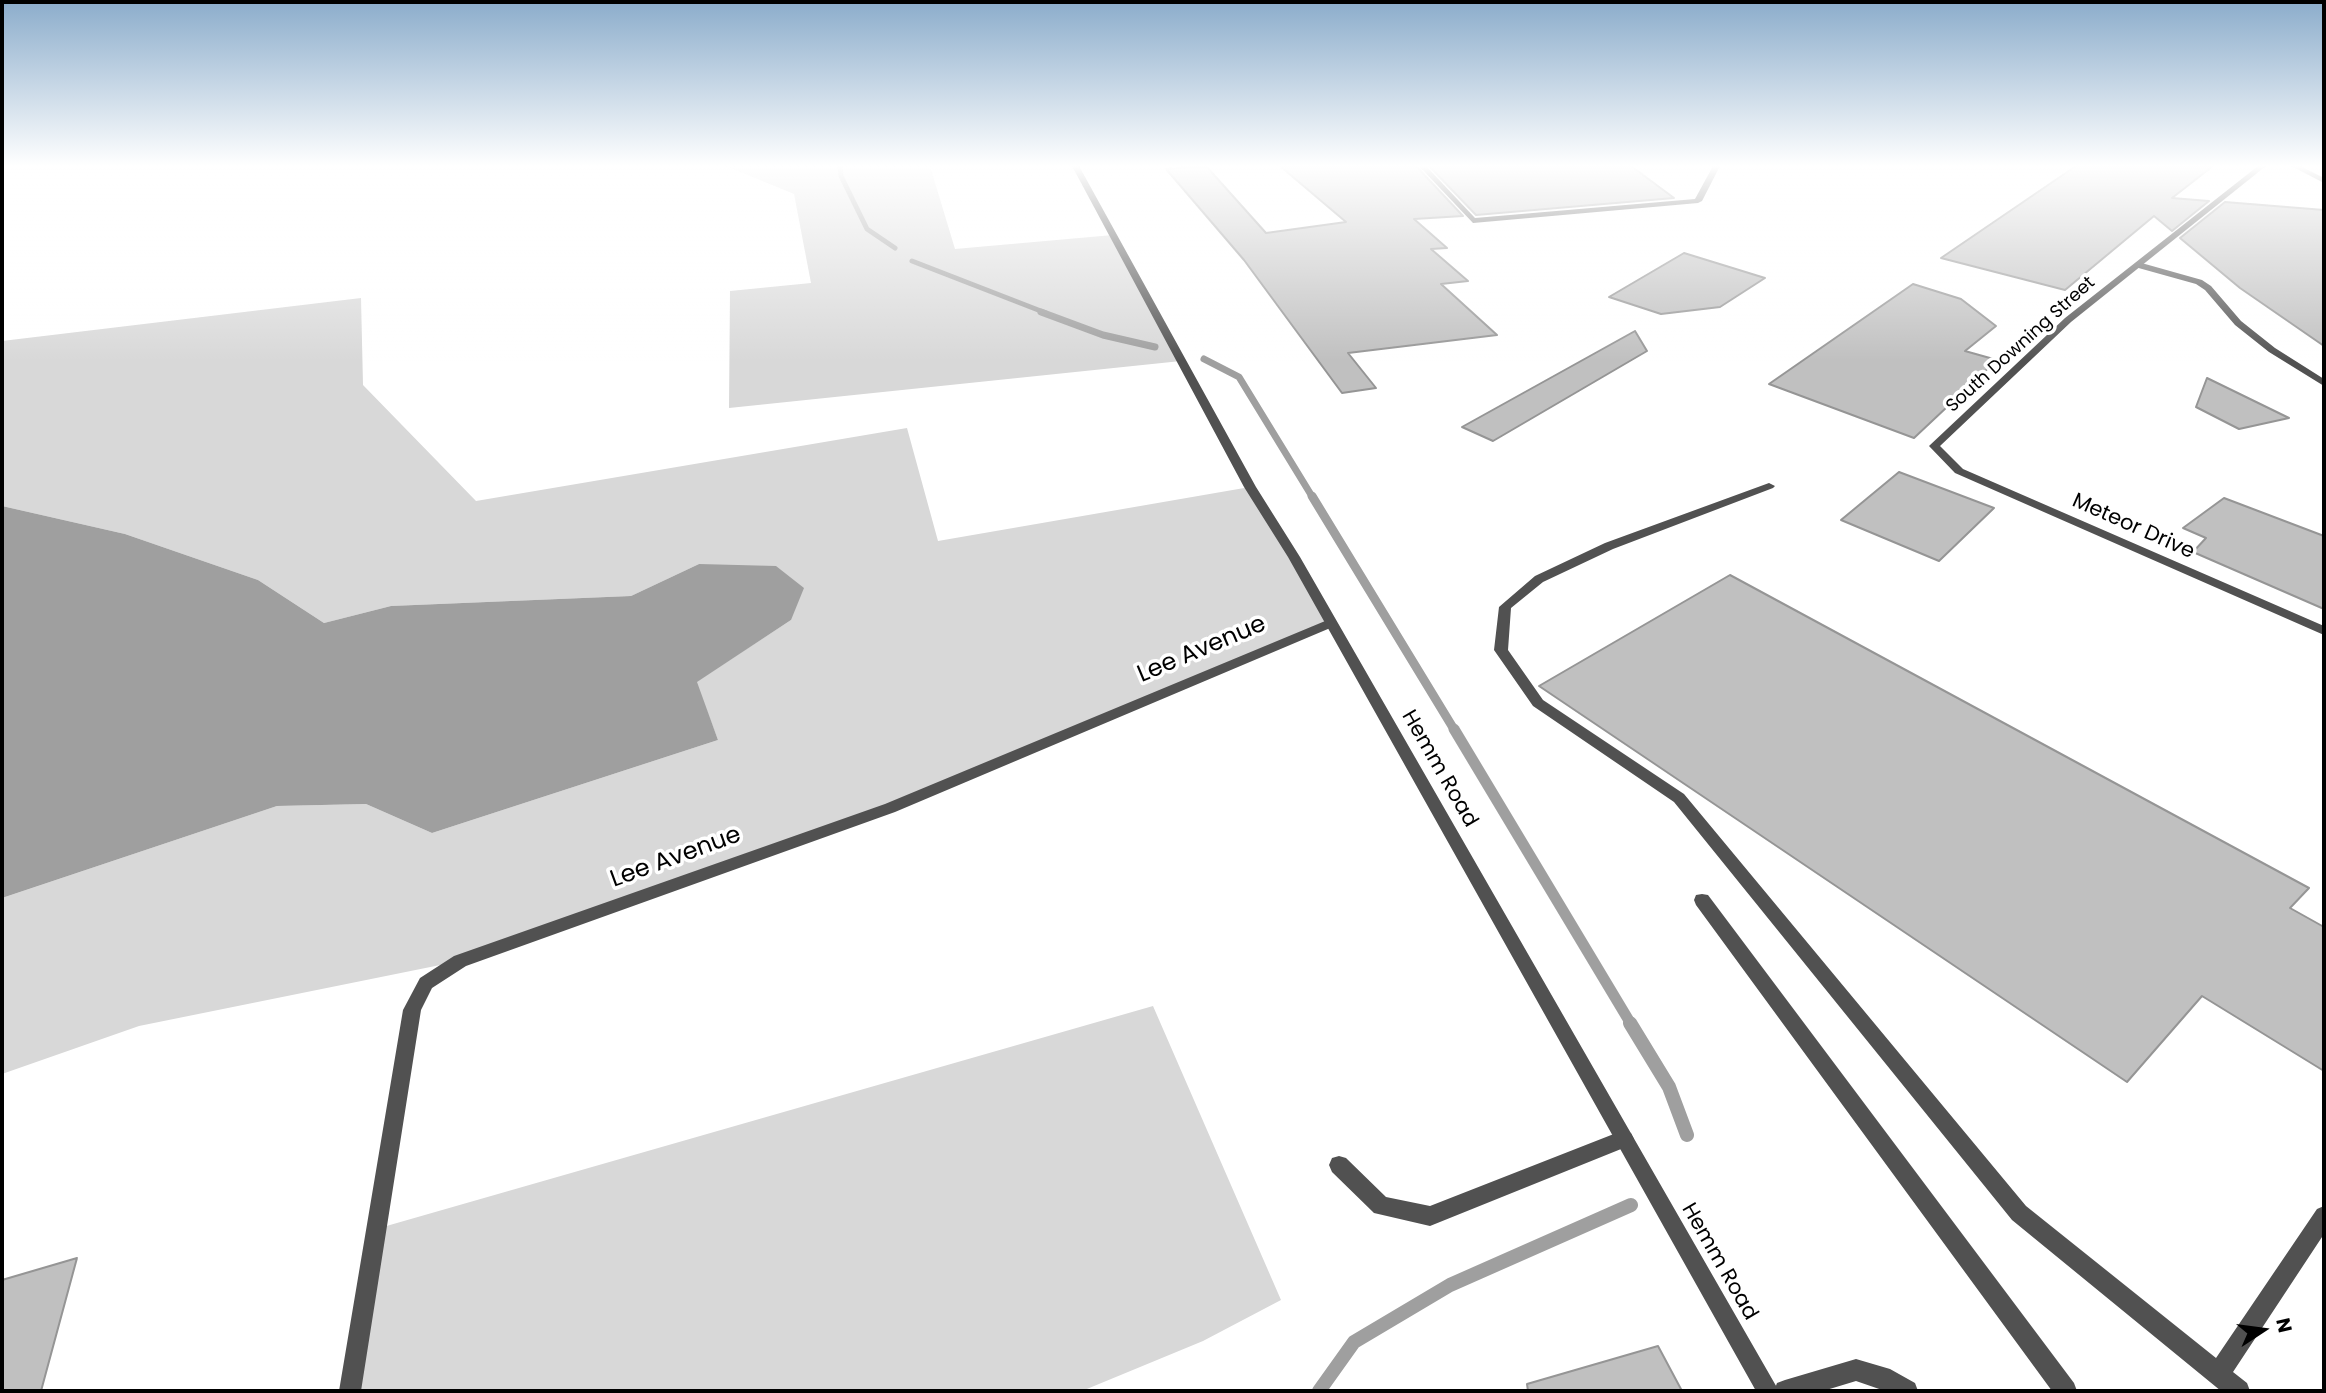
<!DOCTYPE html>
<style>
body{margin:0}
#map{position:relative;width:2326px;height:1393px;overflow:hidden;background:#fff;font-family:Poppins,sans-serif}
canvas{display:block}
.frame{position:absolute;inset:0;border:4px solid #000;pointer-events:none}
.north{position:absolute;left:2228px;top:1295px;width:70px;height:70px;-webkit-text-stroke:5px #fff;paint-order:stroke;rotate:77deg;font-size:19px;font-weight:700;line-height:28px;text-align:center;color:#000}
.north::after{content:'';display:block;margin:auto;width:24px;height:32px;background:#000;clip-path:polygon(50% 0,100% 100%,50% 72%,0 100%)}
</style>
<div id="map">
<canvas width="2326" height="1393"></canvas>
<div class="frame"></div>
<div class="north">N</div>
</div>
<script>
const c = document.querySelector('canvas').getContext('2d');
c.lineJoin = 'round';
function paint(path, color) { c.fillStyle = color; c.fill(path, 'evenodd'); }
const poly = rows => new Path2D(rows.map(r => 'M' + r).join(''));
function strokePath(path, color, width, dash) { c.strokeStyle = color; c.lineWidth = width; c.lineCap = dash ? 'butt' : 'round'; c.setLineDash(dash || []); c.stroke(path); }
function drawText(font, color, halo, rows, align = 'center') {
  c.font = font + ' Poppins,sans-serif'; c.lineWidth = 7; c.setLineDash([]); c.textBaseline = 'middle'; c.strokeStyle = halo; c.fillStyle = color; for (const [text, x, y, turn = 0] of rows) {
    c.save(); c.translate(x, y); c.rotate((+turn || 0) * Math.PI / 180); c.textAlign = isNaN(turn) ? turn : align; if (halo) c.strokeText(text, 0, 0); c.fillText(text, 0, 0); c.restore();
  }
}
paint(poly([
 [726,166,930,166,955,249,1113,235,1181,361,729,408,730,291,811,283,794,194],
 [361,298,363,385,476,501,907,428,938,541,1250,487,1330,623,890,808,460,961,139,1026,2,1074,2,898,277,806,366,804,432,833,718,740,696,682,791,620,699,564,631,596,391,606,324,623,258,580,125,534,2,506,2,341],
 [1153,1006,1281,1300,1203,1341,1082,1391,350,1391,376,1229]
]), '#d8d8d8');
paint(poly([
 [2,506,125,534,258,580,324,623,391,606,631,596,699,564,776,566,804,588,791,620,697,682,718,740,432,833,366,804,277,806,2,898]
]), '#9f9f9f');
strokePath(poly([
 [840,166,841,176,867,229,895,248],
 [912,261,1046,313]
]), '#9f9f9f', 5);
strokePath(poly([
 [1041,312,1103,335,1155,347],
 [1204,359,1239,377,1313,498]
]), '#9f9f9f', 7);
strokePath(poly([
 [1312,496,1455,731]
]), '#9f9f9f', 9);
strokePath(poly([
 [1454,729,1631,1024]
]), '#9f9f9f', 11);
strokePath(poly([
 [1630,1023,1669,1087,1687,1135],
 [1319,1391,1354,1342,1450,1285,1631,1205]
]), '#9f9f9f', 14);
const building = poly([
 [1206,166,1266,233,1346,222,1280,166,1416,166,1463,216,1414,219,1447,248,1431,249,1468,281,1441,284,1497,335,1348,353,1376,388,1342,393,1244,260,1166,169,1206,166],
 [1429,166,1631,166,1674,198,1476,215,1429,166],
 [2076,166,2213,166,2172,198,2209,201,2172,231,2154,216,2065,290,1941,258,2076,166],
 [2225,202,2324,210,2324,346,2240,288,2180,238,2225,202],
 [1684,253,1765,278,1720,307,1661,314,1609,297,1684,253],
 [1913,284,1961,299,1996,326,1965,351,1997,360,1914,438,1769,384,1913,284],
 [1635,331,1647,351,1493,441,1462,427,1635,331],
 [2207,378,2289,418,2239,429,2196,407,2207,378],
 [1899,472,1994,508,1939,561,1841,520,1899,472],
 [2224,498,2324,536,2324,609,2193,552,2206,538,2183,528,2224,498],
 [1730,575,2309,888,2290,908,2324,927,2324,1071,2202,996,2127,1082,1539,686,1730,575],
 [77,1258,41,1391,2,1391,2,1280,77,1258],
 [1658,1346,1682,1391,1528,1391,1527,1384,1658,1346]
]);
paint(building, '#c0c0c0');
strokePath(building, '#959595', 2);
paint(poly([
 [1419,166,1426,166,1475,218,1695,199,1713,166,1720,166,1702,201,1698,203,1473,223,1419,166],
 [2138,262,2202,280,2211,286,2241,321,2275,348,2324,379,2324,386,2269,352,2235,325,2205,290,2196,284,2135,267,2134,265,2138,262],
 [1769,483,1775,486,1773,488,1613,549,1543,582,1511,608,1508,650,1543,700,1684,794,2026,1206,2216,1358,2317,1209,2324,1206,2324,1234,2233,1372,2247,1383,2250,1391,2221,1391,2012,1220,1674,802,1533,706,1494,650,1499,607,1535,576,1605,543,1769,483],
 [1702,894,1708,895,2074,1383,2077,1391,2052,1391,1696,905,1694,900,1696,895,1702,894],
 [1624,1130,1631,1133,1634,1139,1631,1145,1430,1226,1374,1213,1332,1172,1329,1165,1332,1158,1339,1156,1346,1158,1386,1197,1430,1206,1624,1130],
 [1856,1359,1890,1369,1915,1383,1918,1391,1885,1391,1856,1381,1823,1391,1774,1391,1777,1383,1785,1380,1856,1359]
]), '#515151');
paint(poly([
 [2258,166,2266,166,2071,322,1940,446,1963,469,2324,626,2324,635,1955,473,1929,446,2065,318,2258,166],
 [1330,619,1335,620,1337,623,1335,626,895,812,466,966,432,988,421,1010,361,1391,339,1391,403,1010,420,978,454,956,885,804,1330,619]
]), '#515151');
paint(poly([
 [1072,166,1079,166,1256,487,1300,557,1779,1391,1756,1391,1288,557,1244,487,1072,166],
 [2291,166,2300,166,2324,178,2324,183,2291,166]
]), '#515151');
const sky = c.createLinearGradient(0, 0, 0, 361);
sky.addColorStop(0, '#8baccb');
sky.addColorStop(0.46, '#fff');
sky.addColorStop(1, '#ffffff00');
c.fillStyle = sky;
c.fillRect(0, 0, 2326, 361);
drawText('18px', '#000', '#fff', [
 ["South Downing Street",2021,345,-42]
]);
drawText('21px', '#000', '#fff', [
 ["Meteor Drive",2133,527,24],
 ["Hemm Road",1439,769,60],
 ["Hemm Road",1719,1262,60]
]);
drawText('24px', '#000', '#fff', [
 ["Lee Avenue",1202,650,-23],
 ["Lee Avenue",676,858,-20]
]);
</script>
